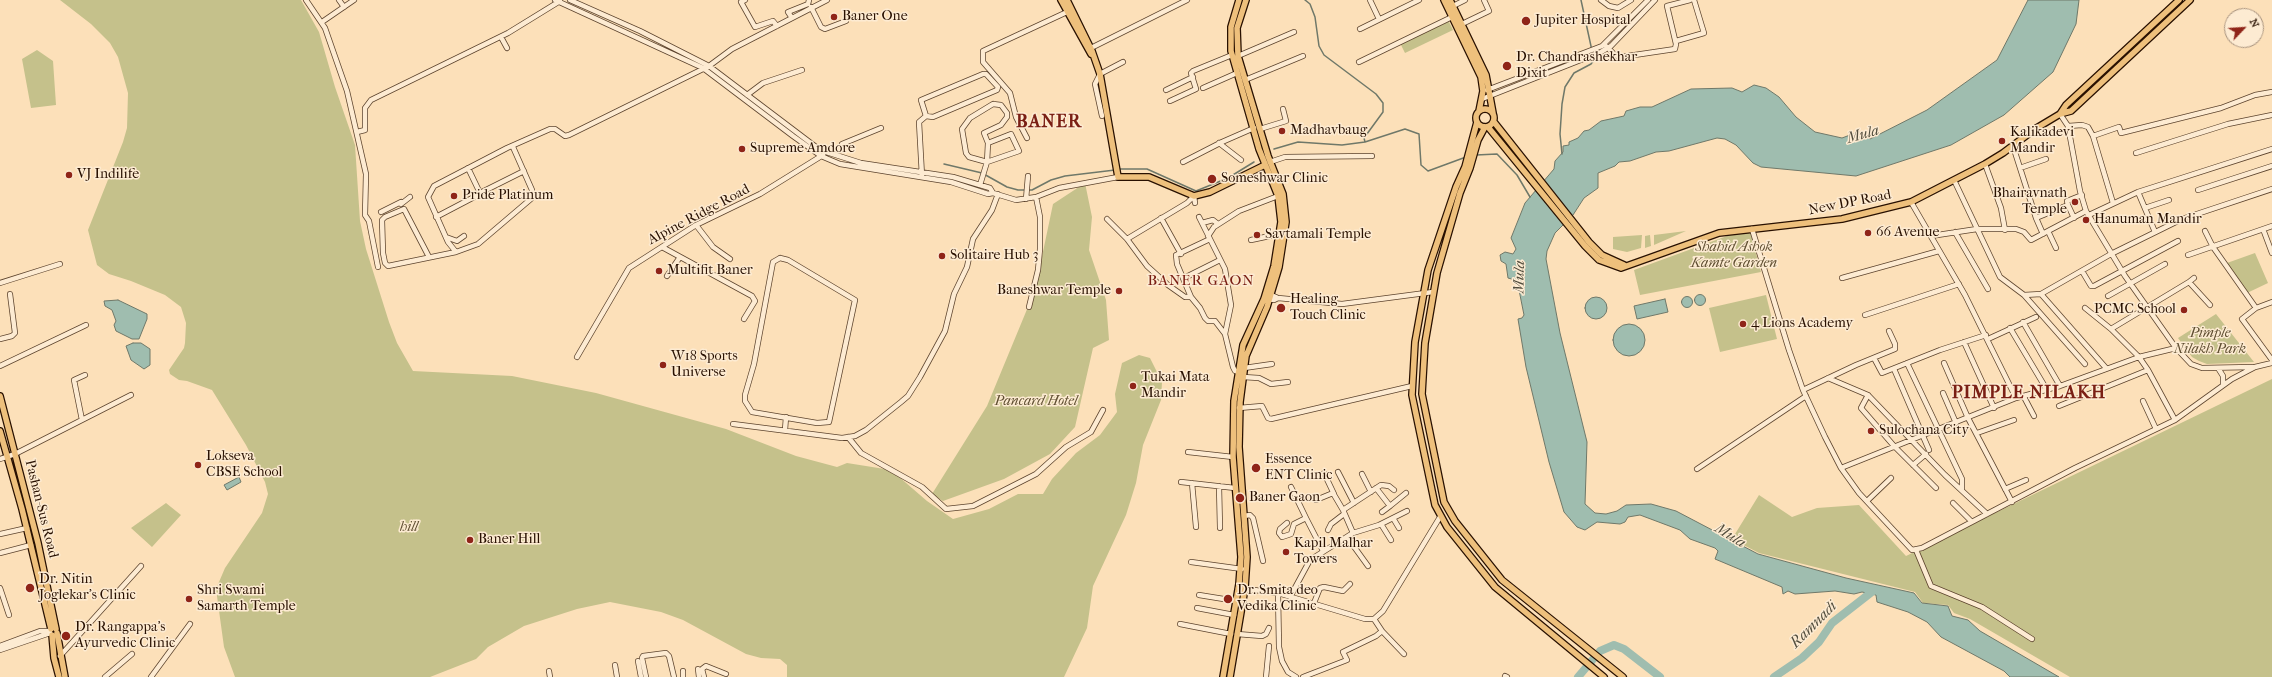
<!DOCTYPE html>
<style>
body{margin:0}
#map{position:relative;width:2272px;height:677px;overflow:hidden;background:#fce0b9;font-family:"IM FELL French Canon",serif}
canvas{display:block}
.north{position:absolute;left:2224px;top:8px;width:40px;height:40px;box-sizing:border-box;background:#fdebd2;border:1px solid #a8937e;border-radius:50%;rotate:65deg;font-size:11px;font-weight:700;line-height:16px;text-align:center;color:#281000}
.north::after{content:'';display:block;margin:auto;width:14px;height:18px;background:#8f2418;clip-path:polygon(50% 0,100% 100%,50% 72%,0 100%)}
</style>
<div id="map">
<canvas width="2272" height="677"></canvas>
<div class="north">N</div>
</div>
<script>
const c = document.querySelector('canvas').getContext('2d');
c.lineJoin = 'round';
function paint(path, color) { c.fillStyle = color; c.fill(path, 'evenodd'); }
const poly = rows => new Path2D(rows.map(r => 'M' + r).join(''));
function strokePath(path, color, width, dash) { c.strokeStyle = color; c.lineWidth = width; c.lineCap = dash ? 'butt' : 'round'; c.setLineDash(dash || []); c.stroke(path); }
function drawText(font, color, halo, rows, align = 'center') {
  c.font = font + ' "IM FELL French Canon",serif'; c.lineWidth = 3; c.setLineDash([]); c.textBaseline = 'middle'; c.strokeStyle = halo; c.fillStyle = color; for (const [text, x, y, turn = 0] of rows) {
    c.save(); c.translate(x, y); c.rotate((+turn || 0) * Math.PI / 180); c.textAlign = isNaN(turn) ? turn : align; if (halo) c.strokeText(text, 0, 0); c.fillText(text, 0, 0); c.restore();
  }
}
paint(poly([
 [60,0,301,0,319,32,335,87,355,145,360,221,366,249,389,322,397,343,413,371,512,376,596,393,726,429,796,456,837,467,847,463,891,470,927,501,953,519,989,509,1018,494,1043,494,1052,479,1076,453,1100,435,1117,412,1115,394,1122,363,1139,355,1150,358,1162,382,1161,400,1143,445,1136,483,1126,515,1093,586,1087,628,1064,677,787,677,787,665,780,659,761,658,746,654,683,620,661,612,610,602,577,609,524,626,488,647,476,659,430,677,235,677,224,647,216,589,225,568,262,513,268,494,265,482,246,445,212,390,187,381,179,380,170,374,169,370,184,348,185,343,186,323,181,307,165,295,131,281,109,274,97,265,88,230,123,142,127,128,128,93,118,57,110,43,91,24],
 [1448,20,1453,30,1405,53,1400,43],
 [37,50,53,61,56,105,31,108,22,59],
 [1085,183,1092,217,1089,250,1106,300,1109,340,1093,348,1075,427,1050,454,1004,479,943,501,932,494,987,406,1035,290,1053,204],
 [1686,231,1654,245,1654,235],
 [1750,231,1761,272,1640,295,1634,270,1727,236],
 [1642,235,1641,248,1627,252,1613,249,1613,237],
 [1650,235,1651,246,1645,248,1645,236],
 [2255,253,2268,283,2247,293,2227,263],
 [1766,295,1777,339,1720,352,1709,308],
 [2216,314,2254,362,2207,364,2199,361,2192,357,2178,338],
 [2272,379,2272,677,2070,677,1970,619,1954,613,1948,605,1923,603,1915,592,1759,553,1732,539,1759,495,1792,517,1817,508,1859,505,1906,556],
 [166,503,181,515,152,547,131,528]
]), '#c5c18b');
const water = poly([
 [2028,0,2079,0,2076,24,2053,72,2004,115,1951,145,1856,176,1761,167,1753,163,1736,145,1725,139,1717,138,1669,151,1656,152,1630,161,1619,162,1615,166,1598,173,1598,188,1584,198,1573,215,1555,233,1547,251,1546,259,1560,333,1587,442,1585,504,1595,513,1606,514,1617,511,1626,505,1651,504,1676,511,1758,554,1846,578,1914,593,1922,603,1948,606,1952,616,1968,620,1980,631,2059,677,2010,677,2004,671,1941,637,1927,622,1908,612,1877,602,1876,595,1862,592,1854,594,1835,591,1795,594,1788,591,1783,594,1782,587,1715,559,1718,551,1715,548,1690,539,1680,530,1640,515,1628,517,1625,522,1620,524,1597,522,1585,530,1577,527,1564,512,1549,462,1526,367,1518,319,1522,318,1524,315,1518,285,1515,280,1508,278,1506,264,1501,261,1500,255,1505,252,1513,254,1516,249,1511,238,1525,203,1554,169,1555,161,1563,152,1563,146,1569,145,1569,142,1578,138,1584,131,1589,130,1601,121,1624,116,1626,111,1640,107,1652,107,1691,89,1732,88,1742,92,1754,85,1766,88,1779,97,1796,117,1815,132,1842,138,1858,132,1864,133,1870,139,1927,110,1997,60,2028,0],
 '1694.5 300a5.5 5.5 0 1 1 11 0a5.5 5.5 0 1 1-11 0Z',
 '1681.5 302a5.5 5.5 0 1 1 11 0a5.5 5.5 0 1 1-11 0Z',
 '1585 308a11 11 0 1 1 22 0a11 11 0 1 1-22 0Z',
 [1665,299,1668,312,1637,319,1634,306,1665,299],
 [118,300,147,314,147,319,139,339,132,339,116,331,114,325,116,321,112,310,105,306,104,301,118,300],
 '1613 340a16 16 0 1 1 32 0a16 16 0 1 1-32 0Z',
 [133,343,141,343,150,349,150,365,144,369,131,360,126,346,133,343],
 [239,477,241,482,227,490,224,485,239,477]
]);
paint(water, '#9fbdaf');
strokePath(water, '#6f7869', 1);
strokePath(poly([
 [1305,0,1310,4,1315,17,1319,46,1324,55,1376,94,1383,103,1383,112,1364,138,1365,142],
 [1274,149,1298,142,1342,145,1365,142,1405,129,1419,134,1421,165,1428,171,1466,157],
 [1562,154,1560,134,1562,104,1565,87,1574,73,1591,64,1594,60,1581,0],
 [1476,155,1497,154,1517,175,1530,197],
 [944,164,982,173,1007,187,1018,190,1032,190,1051,180,1065,176,1115,170],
 [1119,169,1147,169,1196,191,1228,178,1254,162]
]), '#6f7869', 1.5);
strokePath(poly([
 [1578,677,1600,651,1614,645,1624,649,1660,677],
 [1774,677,1802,658,1819,642,1832,623,1873,591]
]), '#9fbdaf', 8);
const minor = poly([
 [306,0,325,28,347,91,366,174,365,215,369,221,378,267],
 [339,0,344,7],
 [555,0,703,68,793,136,821,156,840,164,951,182,988,194,993,193,1016,200,1036,197,1059,188,1118,177],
 [570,0,640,31,709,66,820,150,861,163,953,177,990,188,993,193],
 [745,0,741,2,755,27,773,21,777,26],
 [1370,0,1379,19],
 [1601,0,1609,6,1618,8,1631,0],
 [1453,6,1465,0],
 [811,7,821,27,825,29,846,21],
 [792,18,788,12,808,4,809,0],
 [322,22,354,0],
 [1462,24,1489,11,1484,0],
 [1360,29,1419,0],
 [501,37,507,48],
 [1676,41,1704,33,1694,0],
 [1606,46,1615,55,1621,57,1675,49,1676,44,1667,6,1690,0],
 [1091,48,1187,0],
 [1238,56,1294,32],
 [1359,62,1452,17],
 [1245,80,1303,56],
 [1203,88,1237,73],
 [1166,90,1193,77],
 [1487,90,1602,46,1648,0],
 [747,95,763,83,802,70],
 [1482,99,1601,52,1611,46,1655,0],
 [1170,101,1196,89,1191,73,1193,71,1232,55],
 [993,104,1001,105,1007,113,1007,117,1001,125,984,133,988,143,1011,134,1019,151,987,162,969,157,966,153,962,129,970,118,993,104],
 [2060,114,2068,126,2080,191,2086,211,2125,276,2176,348,2191,364,2202,368,2253,367],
 [1102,116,1095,84,1100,74,1123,62],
 [2068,126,2082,125,2088,127,2093,136,2113,203],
 [1260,129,1286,121,1283,109],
 [357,132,365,130,365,108,371,100,508,33,560,1],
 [2093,136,2119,127,2121,133,2221,108,2255,95,2272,92],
 [1027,138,1016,117,1010,93,983,62,983,51,1067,12],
 [1219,143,1241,160],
 [842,144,881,128],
 [2013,146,2036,218,2043,234],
 [513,147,532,190,532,198,478,244,456,252,448,242,428,197,434,186,507,148,550,129,555,129,565,136,569,135,709,66,732,49,827,0],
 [2136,153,2228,124,2272,115],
 [1183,162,1222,142,1254,128],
 [1270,162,1285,157,1372,156],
 [1985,164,2001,208,2005,230],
 [468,168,480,193,524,171],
 [2020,168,2046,159],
 [922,176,919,122,926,116,933,117,997,90,998,87,986,74,983,74,921,100,926,116],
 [1954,180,2000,277,2024,295,2041,294,2111,254,2182,219,2272,189],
 [980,185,987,162,988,143],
 [2198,190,2272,166],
 [2138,192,2155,232],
 [1194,196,1195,203],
 [1026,199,1028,176],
 [1911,202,1965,295,2016,398],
 [401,204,410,197],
 [2068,205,2067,201,2082,195],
 [2145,208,2169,200],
 [381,212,401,202],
 [2089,215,2138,192,2272,149],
 [436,217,478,195],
 [1199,217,1225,269,1231,305,1225,334],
 [1161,218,1181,254],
 [2036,218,2068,205,2074,218],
 [1107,219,1127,239,1147,266,1168,285,1185,297,1191,297],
 [1202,223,1213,220,1218,224],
 [696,225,713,247,730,259],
 [1752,229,1789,350,1803,390,1825,437,1841,468,1859,493,1912,550,1922,548,2075,468,2175,420,2232,379,2255,367,2272,363],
 [2263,229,2272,253],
 [2048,231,2056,248],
 [2205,231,2213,247,2256,308],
 [1955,232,1988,289],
 [1208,236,1214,227,1239,211,1278,196],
 [1931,236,1977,229,2016,229,2024,232,2031,240,2086,211],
 [446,237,457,241,464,236],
 [1127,239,1187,203,1194,196],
 [1210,239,1176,255,1177,264,1191,297,1200,308,1205,318,1208,321,1215,321,1225,334,1233,367,1235,371,1242,372],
 [1251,240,1279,234],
 [662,247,752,296,755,301,744,319],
 [2188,255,2272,226],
 [429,257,404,209,385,217,382,220,383,253,385,263,388,266,456,252],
 [780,258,788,260,855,300,829,422,817,423,752,412,745,401,745,395,754,364,773,262,780,258],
 [2082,271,2091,286,2094,286,2178,241],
 [667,276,680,257],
 [1184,278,1220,260],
 [1842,278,1939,251],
 [2194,278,2189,282,2210,305],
 [0,283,60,264],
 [2041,294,2106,368],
 [2024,295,2085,364],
 [2108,296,2165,264],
 [1278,298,1342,304,1433,292],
 [1267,299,1274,300,1278,298,1269,294],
 [2272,302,2256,308,2242,319,2272,360],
 [1029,307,1038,270,1040,249,1040,217,1036,197],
 [2085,308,2111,329,2139,357,2148,370,2175,420],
 [1865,315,1959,284],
 [2023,322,2060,386],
 [2010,328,2047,390],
 [2111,329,2189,282],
 [0,339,12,336,15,333,10,294],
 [1988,339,2036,317],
 [1964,342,1994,408],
 [577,357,629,268,696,225,760,194,823,155],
 [1874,358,1882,373,1940,350,1986,335],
 [1907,363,1962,479,1962,489],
 [1944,363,1968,418,2012,502],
 [0,366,86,325],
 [1244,368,1272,364],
 [2218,368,2223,376,2223,385],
 [1894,369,1929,450],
 [1243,377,1259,378,1271,384,1288,382],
 [1828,378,1868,395,1945,475,1987,514],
 [1803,390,1856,365,1895,349,1895,344,1889,331],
 [1943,393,1956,423],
 [1868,395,1861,408,1894,446,1936,488],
 [2024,397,2034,416],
 [2143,401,2156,429],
 [2059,406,2148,370],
 [1239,408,1262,406,1268,418,1271,419,1412,386],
 [82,420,74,380,85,375],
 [733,424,842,438,855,436,866,430,901,402,908,396,920,377,945,331,954,294,967,267,973,239,992,210,998,194],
 [785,430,786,417],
 [1977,433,2014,420],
 [848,437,861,453,922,487,946,509,973,506,1036,474,1066,447,1091,432,1103,410],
 [1188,452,1233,457],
 [0,459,15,454,131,395],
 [1913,465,1926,454],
 [1841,468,2016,398,2060,386,2139,357,2176,348],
 [1697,469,1806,396],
 [1338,472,1354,503],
 [1324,473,1334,494],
 [1362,474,1371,492],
 [1181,482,1235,488],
 [1192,483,1196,527],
 [1219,486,1220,528],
 [1291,487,1306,518],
 [1376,488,1390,506,1406,493],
 [2005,489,2026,480],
 [1316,500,1333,493,1343,510],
 [1867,501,1891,478],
 [1953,503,1972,522],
 [1382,512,1390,506],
 [1244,516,1250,515,1253,518,1263,561],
 [1393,518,1399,528],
 [1287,523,1280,529,1279,533,1282,537,1291,534,1294,524,1306,518,1323,551],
 [1381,524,1391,540],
 [1328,530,1331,524,1344,514],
 [1353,533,1343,510,1381,485,1389,486,1394,490],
 [0,534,27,528],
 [1347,537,1368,566],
 [1916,550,1931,586,1982,607,2032,639],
 [0,553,31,545],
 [1191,562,1242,569],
 [0,588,9,615],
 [1238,588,1278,593,1365,619,1374,619,1383,611,1440,517],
 [1278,593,1279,647,1282,661,1288,672,1296,677],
 [1199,595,1236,601],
 [1290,597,1310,560,1353,533,1379,525,1407,511],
 [1314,603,1320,588,1324,587,1343,591,1350,584],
 [1197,608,1234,615],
 [1180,624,1231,634],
 [1382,631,1404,654],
 [1237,634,1262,636,1266,634,1269,628],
 [0,646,40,631,50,631],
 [0,650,50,633],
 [60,656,141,566],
 [638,661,641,677],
 [615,665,617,677],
 [698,669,699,677],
 [549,671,550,677],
 [683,671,683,677],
 [1505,676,1507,677],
 [105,677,132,654],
 [151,677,190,624],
 [646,677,642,658,643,656,666,653,669,656,674,677],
 [704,677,702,669,706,666,726,674],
 [1266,677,1269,646],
 [1303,677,1347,660,1343,652,1376,636,1382,631,1374,619]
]);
const major = poly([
 [1061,0,1091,54],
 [1067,0,1092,51,1100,74,1118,177,1149,177,1194,196,1210,192,1265,165],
 [1444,0,1481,77,1483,91,1479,111],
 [1450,0,1486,75,1493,113],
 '1476 118a9 9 0 1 1 18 0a9 9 0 1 1-18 0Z',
 [2060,114,2066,105,2179,0],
 [1477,122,1465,167,1456,187,1428,270,1415,342,1412,395,1435,505,1447,527,1495,587,1604,677],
 [1494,122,1589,242,1602,255,1624,265],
 [1485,127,1478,140,1470,168,1460,193,1437,273,1425,343,1422,394,1444,502,1455,521,1502,580,1623,677],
 [1488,127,1585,246,1599,260,1621,268,1719,233,1842,219,1911,202,1985,164,2003,153,2035,129,2060,114,2071,111,2190,0],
 [0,396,38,543,56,629],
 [0,431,22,509,51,629],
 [57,633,65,677],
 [52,635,54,658,59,677],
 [1223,677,1239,584,1241,557,1233,457,1234,401,1243,345,1264,299,1274,266,1281,222,1278,196,1259,149,1231,51,1231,27,1239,0],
 [1230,677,1245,588,1247,557,1239,447,1240,402,1246,356,1267,307,1279,267,1286,222,1283,194,1268,156,1238,56,1237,28,1246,0]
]);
strokePath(minor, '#5d442e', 6);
strokePath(major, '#281000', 8);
strokePath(minor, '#fdebd2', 4.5);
strokePath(major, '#eec07c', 5.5);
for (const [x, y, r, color] of [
 [834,17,4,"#8f2418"],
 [1526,21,5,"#8f2418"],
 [1507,66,5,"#8f2418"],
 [1282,131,4,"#8f2418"],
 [2002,141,4,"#8f2418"],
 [742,149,4,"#8f2418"],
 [69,175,4,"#8f2418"],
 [1212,179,5,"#8f2418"],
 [454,196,4,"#8f2418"],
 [2075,202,4,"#8f2418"],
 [2086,220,4,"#8f2418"],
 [1868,233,4,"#8f2418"],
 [1257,235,4,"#8f2418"],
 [942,256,4,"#8f2418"],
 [659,271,4,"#8f2418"],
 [1119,291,4,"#8f2418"],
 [1281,308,5,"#8f2418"],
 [2184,310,4,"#8f2418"],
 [1743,324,4,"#8f2418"],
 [663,365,4,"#8f2418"],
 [1133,386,4,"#8f2418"],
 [1871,431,4,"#8f2418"],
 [198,465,4,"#8f2418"],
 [1256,468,5,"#8f2418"],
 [1240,498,5,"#8f2418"],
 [470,540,4,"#8f2418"],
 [1286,552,4,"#8f2418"],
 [30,588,5,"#8f2418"],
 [189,599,4,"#8f2418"],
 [1228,599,5,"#8f2418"],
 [66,636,5,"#8f2418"]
]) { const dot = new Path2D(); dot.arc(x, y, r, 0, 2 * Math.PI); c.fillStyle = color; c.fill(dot); strokePath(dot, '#fdebd2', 1.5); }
drawText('14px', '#281000', '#fdebd2', [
 ["Baner One",842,17],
 ["Jupiter Hospital",1535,21],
 ["Dr. Chandrashekhar",1516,58],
 ["Dixit",1516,74],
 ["Madhavbaug",1290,131],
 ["Kalikadevi",2010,133],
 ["Mandir",2010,149],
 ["Supreme Amdore",750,149],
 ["VJ Indilife",77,175],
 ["Someshwar Clinic",1221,179],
 ["Bhairavnath",2067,194,"right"],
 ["Temple",2067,210,"right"],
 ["Pride Platinum",462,196],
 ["Hanuman Mandir",2094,220],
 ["66 Avenue",1876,233],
 ["Savtamali Temple",1265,235],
 ["Solitaire Hub 3",950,256],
 ["Multifit Baner",667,271],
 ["Baneshwar Temple",1111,291,"right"],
 ["Healing",1290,300],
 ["Touch Clinic",1290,316],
 ["PCMC School",2176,310,"right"],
 ["4 Lions Academy",1751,324],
 ["W18 Sports",671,357],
 ["Universe",671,373],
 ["Tukai Mata",1141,378],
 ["Mandir",1141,394],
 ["Sulochana City",1879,431],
 ["Lokseva",206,457],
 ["CBSE School",206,473],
 ["Essence",1265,460],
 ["ENT Clinic",1265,476],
 ["Baner Gaon",1249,498],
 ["Baner Hill",478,540],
 ["Kapil Malhar",1294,544],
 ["Towers",1294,560],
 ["Dr. Nitin",39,580],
 ["Joglekar's Clinic",39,596],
 ["Shri Swami",197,591],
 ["Samarth Temple",197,607],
 ["Dr. Smita deo",1237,591],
 ["Vedika Clinic",1237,607],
 ["Dr. Rangappa's",75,628],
 ["Ayurvedic Clinic",75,644]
], 'left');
drawText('14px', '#281000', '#fdebd2', [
 ["New DP Road",1850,203,-11],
 ["Alpine Ridge Road",699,215,-28],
 ["Pashan-Sus Road",41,509,76]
]);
drawText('italic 14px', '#5f4e31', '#fdebd2', [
 ["Shahid Ashok",1734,248],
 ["Kamte Garden",1734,264],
 ["Pimple",2210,334],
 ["Nilakh Park",2210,350],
 ["Pancard Hotel",1036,402],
 ["hill",409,528]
]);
drawText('italic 15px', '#524d3d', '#fdebd2', [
 ["Mula",1863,135,-16],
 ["Mula",1520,277,-88],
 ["Mula",1730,536,32],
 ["Ramnadi",1814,625,-45]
]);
c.letterSpacing = '1px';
drawText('15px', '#7a1f14', '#fdebd2', [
 ["BANER GAON",1201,281]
]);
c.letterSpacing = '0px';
c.letterSpacing = '1px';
drawText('bold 18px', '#7a1f14', '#fdebd2', [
 ["BANER",1049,123],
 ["PIMPLE NILAKH",2029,394]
]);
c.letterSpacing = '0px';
</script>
